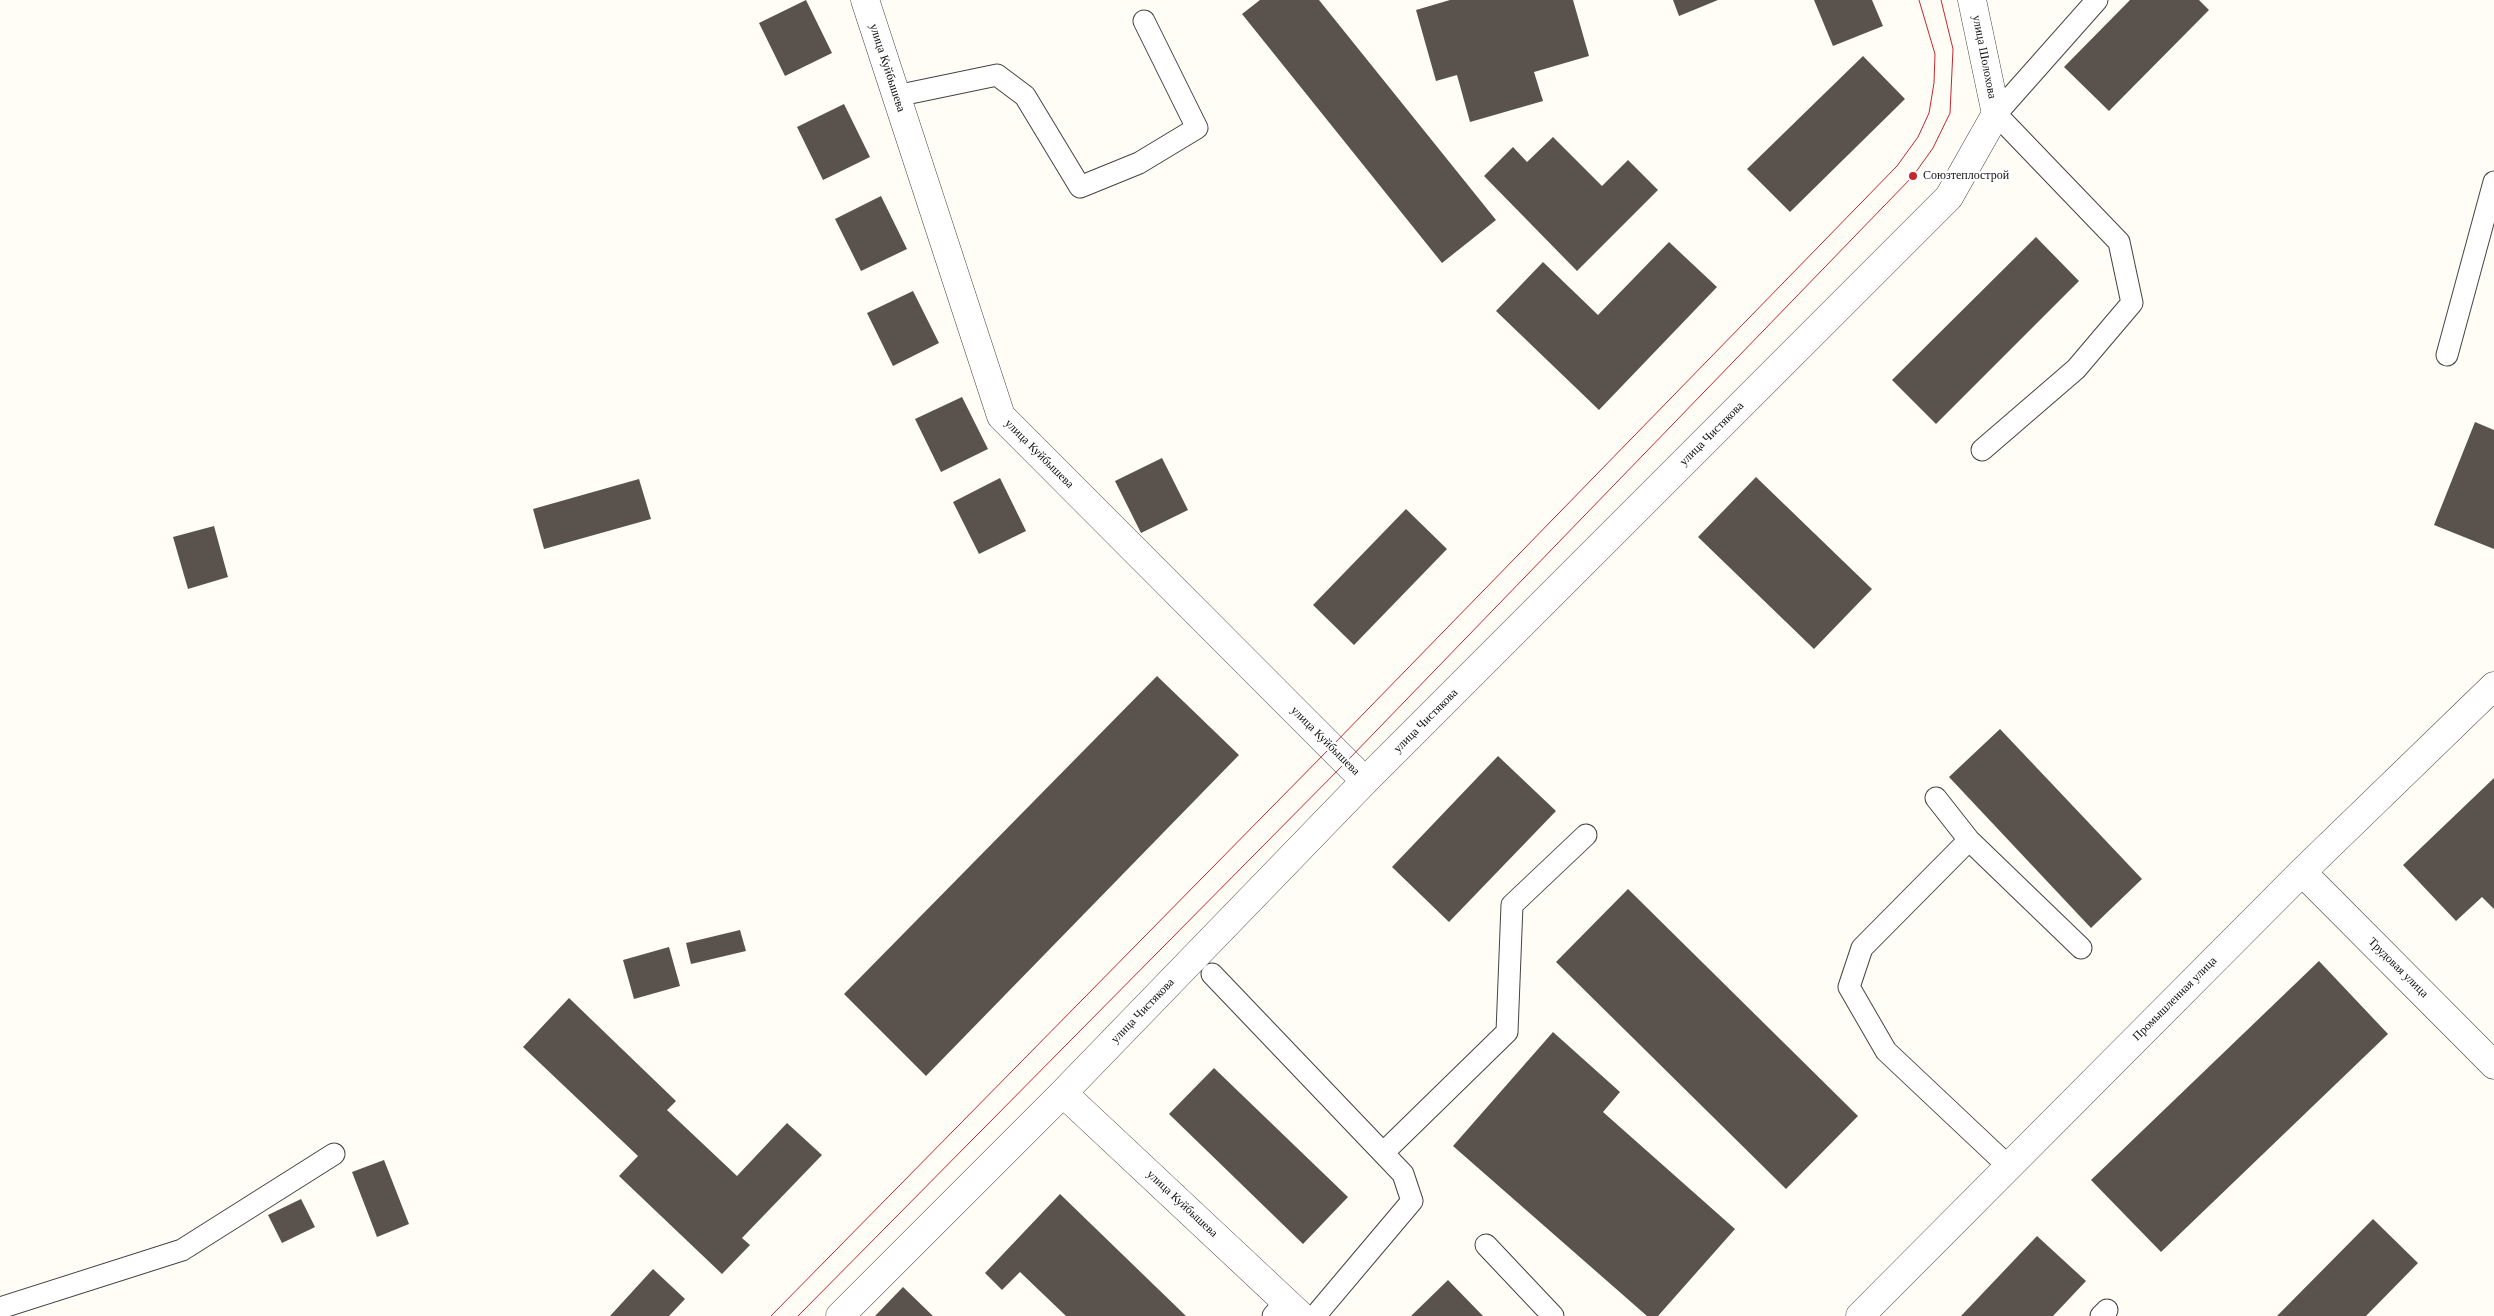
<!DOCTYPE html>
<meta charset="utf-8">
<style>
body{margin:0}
canvas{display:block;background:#fffdf5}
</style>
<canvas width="2494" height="1316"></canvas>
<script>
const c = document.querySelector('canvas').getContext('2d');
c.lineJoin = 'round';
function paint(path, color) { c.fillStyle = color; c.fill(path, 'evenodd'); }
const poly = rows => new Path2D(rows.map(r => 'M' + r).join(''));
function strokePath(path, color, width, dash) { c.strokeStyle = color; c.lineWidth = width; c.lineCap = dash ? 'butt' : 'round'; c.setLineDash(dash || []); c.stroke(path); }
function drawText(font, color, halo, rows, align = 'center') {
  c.font = font + ' Georgia,serif'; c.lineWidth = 5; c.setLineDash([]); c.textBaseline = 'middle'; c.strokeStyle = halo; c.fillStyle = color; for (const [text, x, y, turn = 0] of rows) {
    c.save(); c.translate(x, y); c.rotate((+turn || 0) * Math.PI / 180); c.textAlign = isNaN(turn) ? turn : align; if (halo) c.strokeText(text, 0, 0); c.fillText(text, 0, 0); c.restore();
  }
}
paint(poly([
 [806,0,832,53,785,76,759,23],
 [1260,0,1319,0,1496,220,1442,263,1242,14],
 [1450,0,1573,0,1589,56,1534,72,1543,101,1470,122,1457,75,1436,81,1416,10],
 [1673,0,1718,0,1679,16],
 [1814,0,1872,0,1883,26,1833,46],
 [2130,0,2199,0,2209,10,2109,111,2064,67],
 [1863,56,1905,99,1790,212,1747,169],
 [844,104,870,157,823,180,797,127],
 [1553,137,1602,186,1628,160,1658,190,1577,271,1484,176,1513,147,1527,162],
 [881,196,907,249,861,271,835,219],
 [2036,237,2079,281,1936,424,1892,380],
 [1669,242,1717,287,1599,410,1496,311,1543,262,1598,315],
 [913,291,939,343,893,366,867,313],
 [962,397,988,449,941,472,915,419],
 [2475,422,2494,430,2494,549,2434,525],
 [1162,458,1188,510,1141,533,1115,481],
 [1756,477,1872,589,1814,649,1698,537],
 [1000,478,1026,531,979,554,953,502],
 [639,479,651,519,544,549,533,509],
 [1406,509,1447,549,1354,645,1313,605],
 [214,526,228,577,188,589,173,537],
 [1157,676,1239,755,926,1076,844,994],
 [2000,729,2142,879,2091,928,1949,777],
 [1498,756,1556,811,1449,922,1392,867],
 [2494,778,2494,909,2482,897,2456,921,2403,865],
 [1628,889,1858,1116,1786,1189,1556,962],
 [740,930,746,951,691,964,686,943],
 [669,947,680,986,634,999,623,960],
 [2319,961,2388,1034,2161,1252,2091,1180],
 [569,998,676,1101,667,1110,737,1176,787,1123,822,1155,742,1238,750,1245,722,1274,619,1176,638,1156,523,1047],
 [1553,1032,1620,1092,1603,1112,1735,1229,1658,1316,1647,1316,1453,1146],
 [1214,1068,1348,1197,1303,1244,1169,1114],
 [384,1160,409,1224,377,1237,352,1172],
 [1060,1194,1186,1316,1066,1316,1020,1272,1002,1290,985,1273],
 [301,1199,315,1227,282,1243,268,1215],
 [2373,1219,2418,1263,2366,1316,2277,1316],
 [2037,1236,2086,1281,2053,1316,1961,1316],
 [653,1269,685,1299,669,1316,610,1316],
 [1448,1280,1483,1316,1411,1316],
 [903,1287,933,1316,875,1316]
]), '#5a524d');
const service = poly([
 [896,96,997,75,1025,96,1080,187,1139,163,1197,128,1144,21],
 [2447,355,2494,182],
 [1982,450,2076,369,2132,303,2119,242,1996,114,2097,0],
 [1936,798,1969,840,2081,948],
 [1969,840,1862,948,1849,987,1886,1051,2008,1166],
 [1212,974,1403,1174,1412,1201,1315,1316],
 [1383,1153,1507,1032,1512,905,1586,835],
 [1486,1245,1553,1316],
 [0,1308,182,1250,334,1154],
 [1273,1316,1286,1301],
 [2101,1316,2107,1310]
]);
const minor = poly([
 [865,0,1001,416,1365,781],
 [2302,872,2494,1065],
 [1063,1093,1301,1316],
 [840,1316,1063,1093,1365,781,1949,197,1996,114,1972,0],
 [1860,1316,2302,872,2494,686]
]);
strokePath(service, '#444', 23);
strokePath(minor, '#444', 29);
strokePath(service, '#fff', 21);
strokePath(minor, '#fff', 28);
strokePath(poly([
 [771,1316,1331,747,1897,166,1918,137,1929,113,1934,83,1935,54,1919,0],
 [798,1316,1346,762,1913,176,1933,148,1950,113,1953,49,1941,0]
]), '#c4262e', 1);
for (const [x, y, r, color] of [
 [1913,176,5,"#c4262e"]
]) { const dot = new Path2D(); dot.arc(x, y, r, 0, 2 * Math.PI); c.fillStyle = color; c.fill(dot); strokePath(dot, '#fff', 2); }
drawText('12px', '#111', '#fff', [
 ["улица Шолохова",1984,57,79],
 ["улица Куйбышева",887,68,72],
 ["улица Чистякова",1712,434,-45],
 ["улица Куйбышева",1039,454,45],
 ["улица Чистякова",1426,721,-45],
 ["улица Куйбышева",1325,741,45],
 ["Трудовая улица",2398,968,45],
 ["Промышленная улица",2175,999,-45],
 ["улица Чистякова",1143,1011,-46],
 ["улица Куйбышева",1182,1204,43]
]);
drawText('12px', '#111', '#fff', [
 ["Союзтеплострой",1923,176]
], 'left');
</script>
